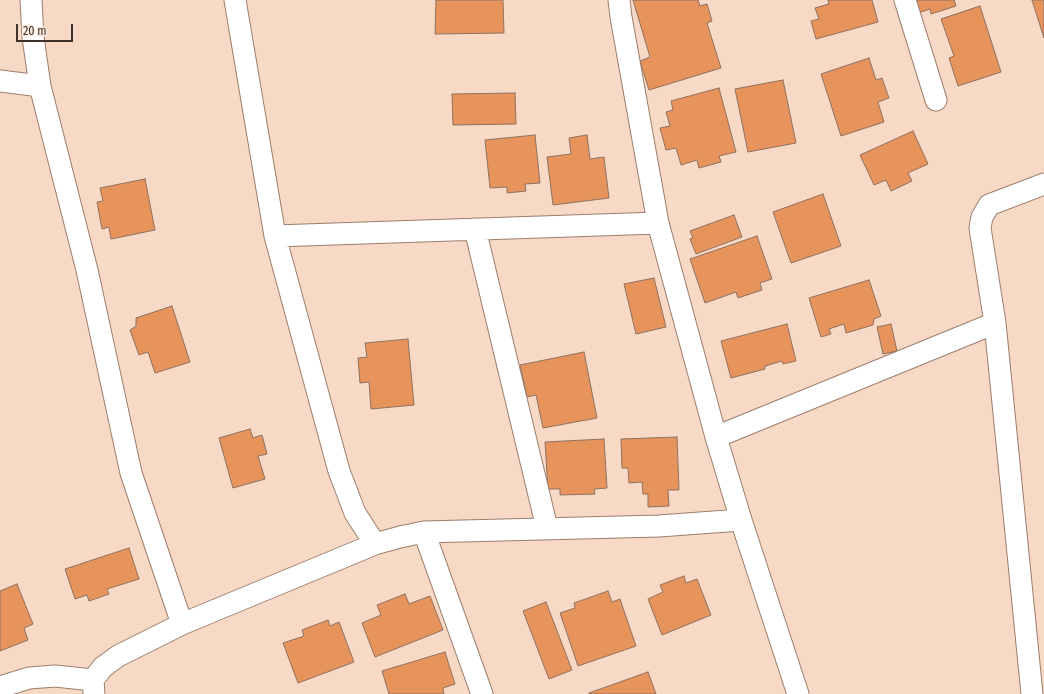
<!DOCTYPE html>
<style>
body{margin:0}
#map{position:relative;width:1044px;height:694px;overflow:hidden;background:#f8d9c6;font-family:"Fira Sans Condensed",sans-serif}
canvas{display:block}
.scale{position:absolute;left:16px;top:24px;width:57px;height:18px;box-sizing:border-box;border:2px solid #3e322a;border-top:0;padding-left:5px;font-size:12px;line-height:14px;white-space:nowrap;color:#3e322a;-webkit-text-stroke:3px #fce9dd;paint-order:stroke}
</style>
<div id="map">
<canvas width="1044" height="694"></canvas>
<div class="scale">20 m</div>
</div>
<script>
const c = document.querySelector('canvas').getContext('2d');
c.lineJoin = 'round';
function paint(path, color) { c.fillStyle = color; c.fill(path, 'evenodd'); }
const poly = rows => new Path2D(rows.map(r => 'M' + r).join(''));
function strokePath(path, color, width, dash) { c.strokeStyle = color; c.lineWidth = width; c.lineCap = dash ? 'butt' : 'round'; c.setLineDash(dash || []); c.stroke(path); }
const building = poly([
 [436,0,503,0,504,33,435,34,436,0],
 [633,0,698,0,700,6,707,4,712,21,707,23,721,68,649,90,640,61,650,57,633,0],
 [828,0,872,0,878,22,816,39,811,21,819,19,815,8,829,4,828,0],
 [914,0,954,0,956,6,931,14,930,9,918,13,914,0],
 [1032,0,1044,0,1044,38,1032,0],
 [980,6,1001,72,958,86,949,58,954,56,941,19,980,6],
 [869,58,876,80,882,78,889,98,878,102,884,122,841,136,821,74,869,58],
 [783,80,796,143,748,152,735,89,783,80],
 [719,88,736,152,719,156,721,162,699,168,697,160,681,165,676,148,666,150,660,128,670,126,666,112,673,110,671,101,719,88],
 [515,93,516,124,453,125,452,94,515,93],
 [913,131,928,164,908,173,912,181,891,191,886,180,874,185,860,155,913,131],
 [535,135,540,183,525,184,526,191,507,193,507,187,490,188,485,140,535,135],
 [587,135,590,159,604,157,609,198,553,205,547,157,571,154,569,138,587,135],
 [145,179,155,230,111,239,109,227,102,229,97,202,103,201,100,188,145,179],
 [823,194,841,246,791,263,773,212,823,194],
 [734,215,742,237,696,254,690,239,693,238,690,231,734,215],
 [757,236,772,279,760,283,762,290,738,298,736,292,705,303,690,259,757,236],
 [654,278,666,327,636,334,624,284,654,278],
 [869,280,881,316,874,319,873,325,846,333,844,324,829,329,831,334,821,337,809,298,869,280],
 [172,306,190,362,155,373,148,352,139,355,130,330,136,326,136,318,172,306],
 [787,324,796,361,783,364,782,361,765,366,765,369,731,378,721,341,787,324],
 [891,324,897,351,883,354,877,327,891,324],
 [408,339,414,405,371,409,369,382,360,383,358,358,367,357,365,343,408,339],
 [584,352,597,418,543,428,536,395,527,397,520,365,584,352],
 [250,429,253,438,262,435,267,454,258,456,265,479,233,488,219,438,250,429],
 [677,437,679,490,668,490,669,506,648,507,648,494,643,494,642,482,629,483,628,468,622,468,621,439,677,437],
 [604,439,607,488,594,489,595,494,560,495,560,489,548,489,545,442,604,439],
 [129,548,139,579,107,589,109,594,89,601,87,595,75,599,65,569,129,548],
 [684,576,686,583,697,579,711,615,662,635,648,599,663,592,660,585,684,576],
 [17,584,33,624,24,628,28,640,0,651,0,591,17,584],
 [608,591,612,602,620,599,636,646,578,666,560,613,575,608,574,603,608,591],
 [405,594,409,604,430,596,443,630,375,657,362,623,381,615,377,605,405,594],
 [546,602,572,670,549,679,523,611,546,602],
 [328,620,330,626,339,622,354,662,298,683,283,643,304,636,302,630,328,620],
 [445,652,455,684,443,688,444,694,389,694,382,671,445,652],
 [648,672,656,694,589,694,589,693,648,672]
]);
paint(building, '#e7935c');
strokePath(building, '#8d7160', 1);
const minor = poly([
 [31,0,33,37,40,86,87,270,131,473,182,624],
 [235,0,275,236,339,471,355,513,375,544],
 [619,0,621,17,658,223,716,437,741,520,798,694],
 [905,0,936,100],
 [0,81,40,86],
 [475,229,547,528],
 [275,236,658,223],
 [716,437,995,323],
 [424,532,482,694],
 [0,687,29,678,55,676,93,680],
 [94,694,93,680,103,667,118,656,182,624,375,544,400,537,424,532,659,526,741,520],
 [1032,694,995,323,980,228,982,217,989,205,1044,184]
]);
strokePath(minor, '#9b7e6d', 23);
strokePath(minor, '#fff', 21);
</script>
